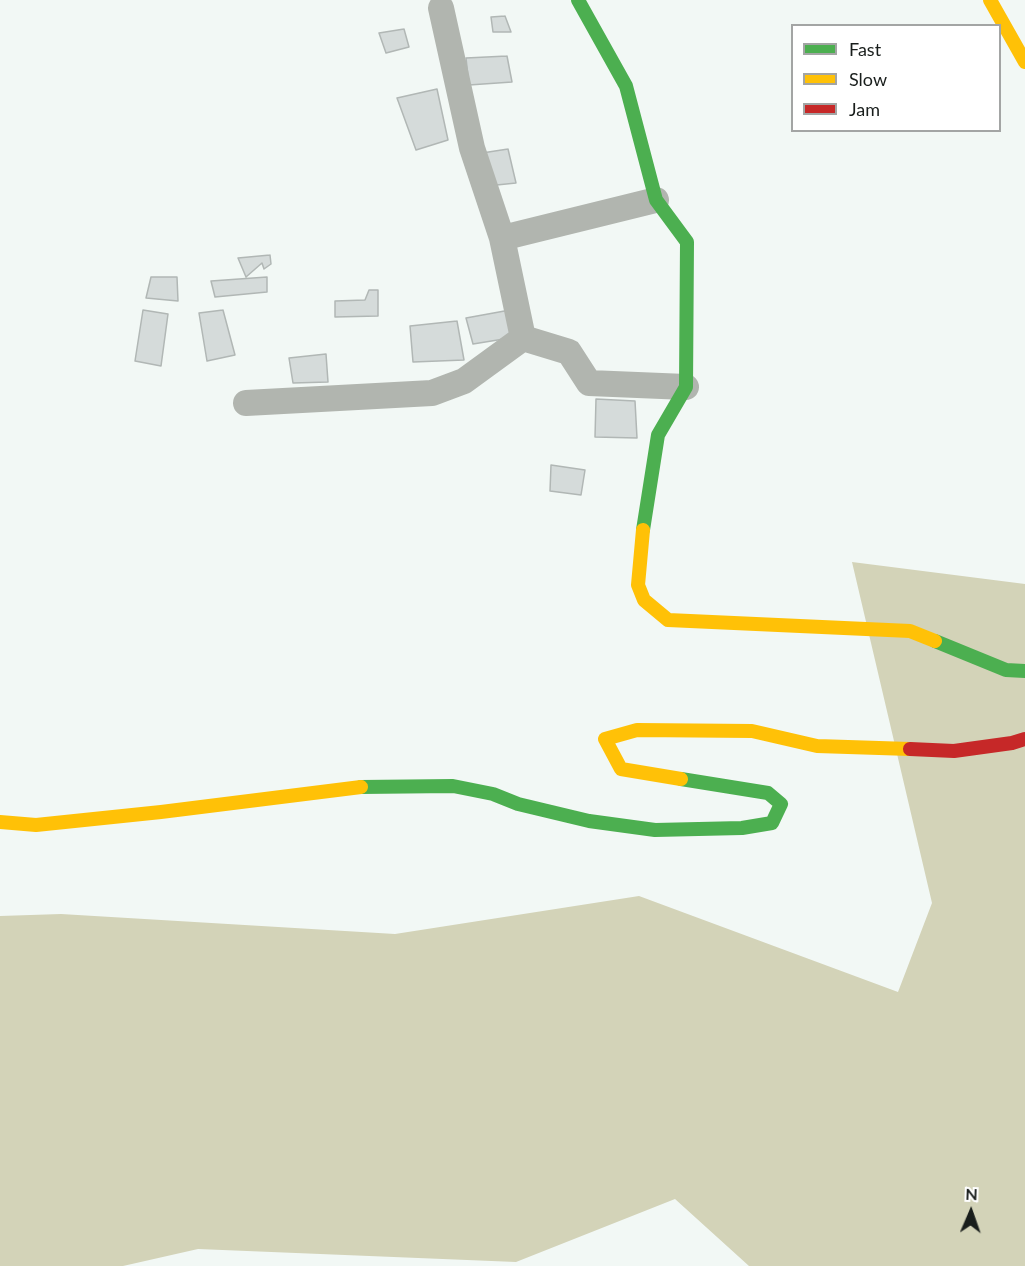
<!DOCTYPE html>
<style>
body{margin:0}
#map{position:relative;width:1025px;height:1266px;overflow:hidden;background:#f2f8f5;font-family:Lato,sans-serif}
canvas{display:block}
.legend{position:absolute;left:791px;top:24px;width:210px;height:108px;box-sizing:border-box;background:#fff;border:2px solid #a3a5a4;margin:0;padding:8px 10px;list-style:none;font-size:18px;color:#191e1c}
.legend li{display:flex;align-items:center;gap:12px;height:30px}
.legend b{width:30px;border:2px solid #a3a5a4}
.north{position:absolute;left:941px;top:1182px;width:60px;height:60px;-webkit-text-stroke:4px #fff;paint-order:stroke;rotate:2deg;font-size:16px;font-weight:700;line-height:24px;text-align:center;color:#191e1c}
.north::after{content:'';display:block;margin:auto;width:21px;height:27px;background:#191e1c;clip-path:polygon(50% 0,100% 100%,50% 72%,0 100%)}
</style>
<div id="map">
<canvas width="1025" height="1266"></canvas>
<ul class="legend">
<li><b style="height:8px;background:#4caf50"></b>Fast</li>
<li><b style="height:8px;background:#ffc107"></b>Slow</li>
<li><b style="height:8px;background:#c62828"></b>Jam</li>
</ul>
<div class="north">N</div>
</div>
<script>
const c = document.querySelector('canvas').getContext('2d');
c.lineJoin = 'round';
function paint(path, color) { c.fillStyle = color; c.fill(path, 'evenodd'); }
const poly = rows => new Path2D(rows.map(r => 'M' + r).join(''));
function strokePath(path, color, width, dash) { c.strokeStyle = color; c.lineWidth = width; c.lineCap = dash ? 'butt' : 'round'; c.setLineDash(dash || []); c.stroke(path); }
paint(poly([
 [852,562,1025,584,1025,1266,749,1266,675,1199,516,1262,198,1249,123,1266,0,1266,0,916,61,914,395,934,639,896,898,992,932,903]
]), '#d3d3b8');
const building = poly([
 [505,16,511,32,493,32,491,17,505,16],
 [404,29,409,47,386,53,379,33,404,29],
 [507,56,512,82,469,85,466,58,507,56],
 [437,89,448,140,416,150,397,98,437,89],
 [508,149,516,183,487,186,482,153,508,149],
 [270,255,271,264,264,269,262,263,246,277,238,258,270,255],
 [151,277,177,277,178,301,146,298,151,277],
 [267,277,267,292,215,297,211,281,267,277],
 [369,290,378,290,378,316,335,317,335,301,365,300,369,290],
 [143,310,168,314,161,366,135,361,143,310],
 [223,310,235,355,207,361,199,313,223,310],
 [510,310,510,338,473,344,466,318,510,310],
 [457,321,464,360,413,362,410,326,457,321],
 [326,354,328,382,293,383,289,358,326,354],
 [596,399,635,401,637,438,595,437,596,399],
 [551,465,585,470,581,495,550,491,551,465]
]);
paint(building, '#d5dbda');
strokePath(building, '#b1b7b5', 1.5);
strokePath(poly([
 [441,8,472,148,502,238,656,200],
 [523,338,569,352,589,383,686,387],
 [246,403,432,393,464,381,523,338,502,238]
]), '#b1b5af', 26);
strokePath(poly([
 [578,0,626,86,656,200,687,242,686,387,658,435,643,530],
 [935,641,1006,670,1025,671],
 [361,787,453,786,493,794,518,804,589,821,655,830,742,828,772,823,781,804,768,793,681,779]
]), '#4caf50', 14);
strokePath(poly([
 [990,0,1025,62],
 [643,530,638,585,644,600,668,620,910,631,935,641],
 [681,779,621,769,605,739,637,730,752,731,817,746,910,749],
 [0,822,36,825,161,812,361,787]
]), '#ffc107', 14);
strokePath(poly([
 [910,749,954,751,1012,743,1025,739]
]), '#c62828', 14);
</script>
